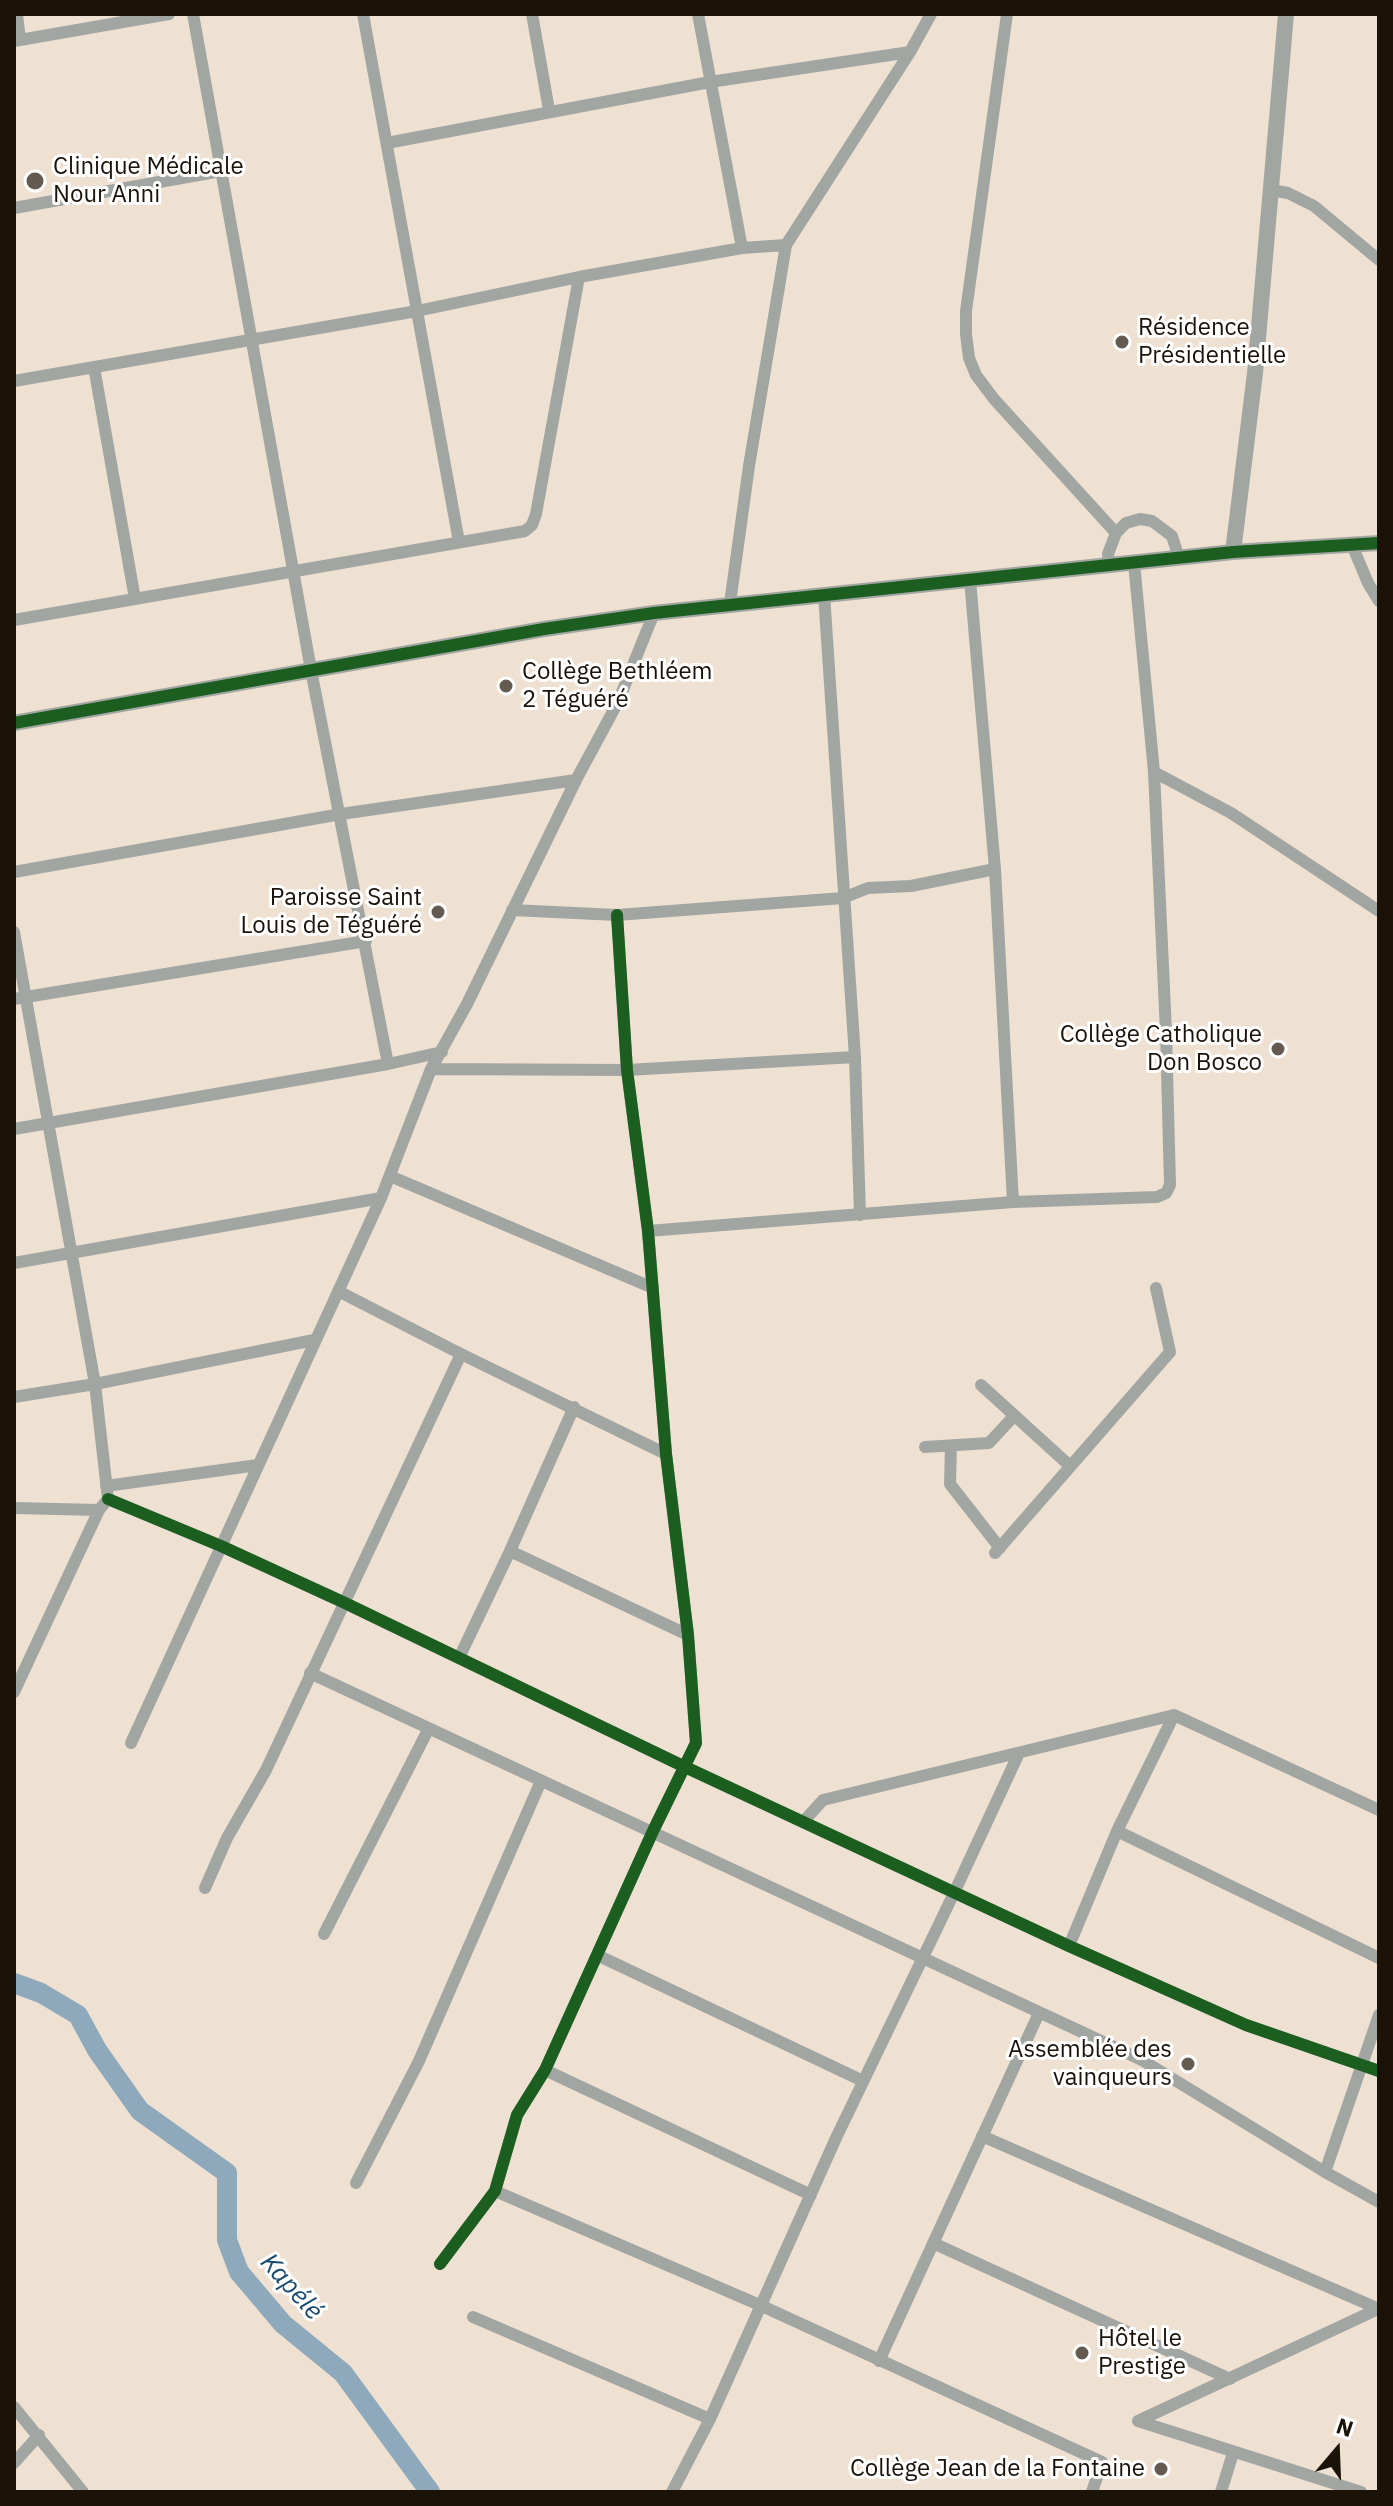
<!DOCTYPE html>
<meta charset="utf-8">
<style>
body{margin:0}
#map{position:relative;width:1393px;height:2506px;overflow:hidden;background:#efe1d2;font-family:"IBM Plex Sans",sans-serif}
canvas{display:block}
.frame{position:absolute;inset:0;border:16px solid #1b1208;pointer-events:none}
.north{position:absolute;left:1297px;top:2410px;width:80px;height:80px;-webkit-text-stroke:6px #fff;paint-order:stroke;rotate:19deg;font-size:22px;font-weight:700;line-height:32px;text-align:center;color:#1b1208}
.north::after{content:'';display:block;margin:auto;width:28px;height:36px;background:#1b1208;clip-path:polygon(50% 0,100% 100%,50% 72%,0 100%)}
</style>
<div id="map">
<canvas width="1393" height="2506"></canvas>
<div class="frame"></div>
<div class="north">N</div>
</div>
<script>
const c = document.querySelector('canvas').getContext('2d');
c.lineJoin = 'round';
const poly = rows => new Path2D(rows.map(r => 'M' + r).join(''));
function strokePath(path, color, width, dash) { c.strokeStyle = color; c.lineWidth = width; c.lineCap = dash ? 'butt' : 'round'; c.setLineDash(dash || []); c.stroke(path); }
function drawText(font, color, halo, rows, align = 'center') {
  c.font = font + ' "IBM Plex Sans",sans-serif'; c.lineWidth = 6; c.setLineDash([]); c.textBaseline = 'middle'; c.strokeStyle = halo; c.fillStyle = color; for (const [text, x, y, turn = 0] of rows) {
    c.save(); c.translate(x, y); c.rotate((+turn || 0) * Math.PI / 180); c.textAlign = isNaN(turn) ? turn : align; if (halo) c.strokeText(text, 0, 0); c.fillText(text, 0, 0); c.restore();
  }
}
strokePath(poly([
 [14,1983,41,1993,78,2015,97,2050,140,2111,227,2173,227,2240,239,2272,283,2324,343,2373,430,2492]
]), '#8ea8bc', 20);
strokePath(poly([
 [17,14,20,40],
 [193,14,311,670,388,1064],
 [363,14,459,542],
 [532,14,549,110],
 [698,14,742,248],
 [1007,14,966,311,966,334,969,358,976,375,994,399,1116,533],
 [14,41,169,14],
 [387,143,710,82,910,52],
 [1271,190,1288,193,1314,206,1379,260],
 [14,208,221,171],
 [94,367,135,599],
 [14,381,417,311,579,277,742,248,786,245],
 [1352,545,1368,583,1379,601],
 [1134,563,1154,772,1231,813,1379,911],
 [1109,566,1108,554,1116,533,1126,523,1140,519,1152,521,1172,536,1179,558],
 [970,580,995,869,1013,1202],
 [824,594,855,1057,860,1215],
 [730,603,749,466,786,245,910,52,931,14],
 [14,620,525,531,532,525,536,514,579,277],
 [14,872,341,814,576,780],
 [512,910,617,915,843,898,868,888,911,886,995,869],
 [14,932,95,1384,108,1499,99,1510,14,1692],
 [14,999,366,941],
 [431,1069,627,1070,855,1057],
 [14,1129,388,1064,442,1052],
 [390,1176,653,1288],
 [648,1231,1013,1202,1157,1197,1166,1193,1170,1185,1166,1032,1154,772],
 [14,1263,381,1198],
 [338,1291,461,1354,666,1454],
 [981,1385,1070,1466],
 [14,1397,95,1384,314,1340],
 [951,1446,950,1484,1000,1548],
 [925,1447,989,1443,1014,1416],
 [106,1486,258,1465],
 [108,1499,221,1546,345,1603,683,1766,1069,1946,1246,2025,1379,2071],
 [14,1508,99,1510],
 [510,1551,688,1635],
 [995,1553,1170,1352,1156,1288],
 [459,1658,510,1551,574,1407],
 [310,1673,1142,2060,1325,2172,1379,2202],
 [131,1743,381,1198,431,1069,467,1004,576,780,618,702,654,613],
 [804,1821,823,1800,1174,1715,1379,1810],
 [1117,1831,1379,1958],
 [205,1888,227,1838,266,1770,461,1354],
 [324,1934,428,1730],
 [1069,1946,1117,1831,1174,1715],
 [597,1955,863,2081],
 [545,2070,811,2195],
 [982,2136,1379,2309],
 [1325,2172,1379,2015],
 [356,2183,419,2061,541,1781],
 [495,2191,762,2306,1102,2462,1092,2492],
 [933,2243,1230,2379],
 [440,2264,495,2191,517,2115,545,2070,653,1831,696,1743,688,1635,666,1454,648,1231,627,1070,617,915],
 [473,2317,710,2419],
 [879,2361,1039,2013],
 [14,2407,83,2492],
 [1138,2421,1378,2309],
 [1138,2421,1361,2492],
 [14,2463,39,2435],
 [672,2492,710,2419,836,2138,954,1893,1019,1753],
 [1221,2492,1233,2453]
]), '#a2a6a3', 12);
strokePath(poly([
 [1233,552,1255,373,1286,14],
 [14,723,544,629,654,613,1233,552,1379,543]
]), '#a2a6a3', 16);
strokePath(poly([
 [14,723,544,629,654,613,1233,552,1379,543],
 [108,1499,221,1546,345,1603,683,1766,1069,1946,1246,2025,1379,2071],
 [440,2264,495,2191,517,2115,545,2070,653,1831,696,1743,688,1635,666,1454,648,1231,627,1070,617,915]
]), '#1b5e20', 12);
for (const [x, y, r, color] of [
 [35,181,10,"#655a4f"],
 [1122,342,8,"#655a4f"],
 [506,686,8,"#655a4f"],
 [438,912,8,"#655a4f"],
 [1278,1049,8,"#655a4f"],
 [1188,2064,8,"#655a4f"],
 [1082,2353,8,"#655a4f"],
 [1161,2469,8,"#655a4f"]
]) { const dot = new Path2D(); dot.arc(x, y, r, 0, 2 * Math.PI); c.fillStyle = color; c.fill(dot); strokePath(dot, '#fff', 3); }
drawText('24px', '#1b1208', '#fff', [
 ["Clinique Médicale",53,167],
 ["Nour Anni",53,195],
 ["Résidence",1138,328],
 ["Présidentielle",1138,356],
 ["Collège Bethléem",522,672],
 ["2 Téguéré",522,700],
 ["Paroisse Saint",422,898,"right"],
 ["Louis de Téguéré",422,926,"right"],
 ["Collège Catholique",1262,1035,"right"],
 ["Don Bosco",1262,1063,"right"],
 ["Assemblée des",1172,2050,"right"],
 ["vainqueurs",1172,2078,"right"],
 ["Hôtel le",1098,2339],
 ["Prestige",1098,2367],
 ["Collège Jean de la Fontaine",1145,2469,"right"]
], 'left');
drawText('italic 26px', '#174a6f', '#fff', [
 ["Kapélé",291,2287,48]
]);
</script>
